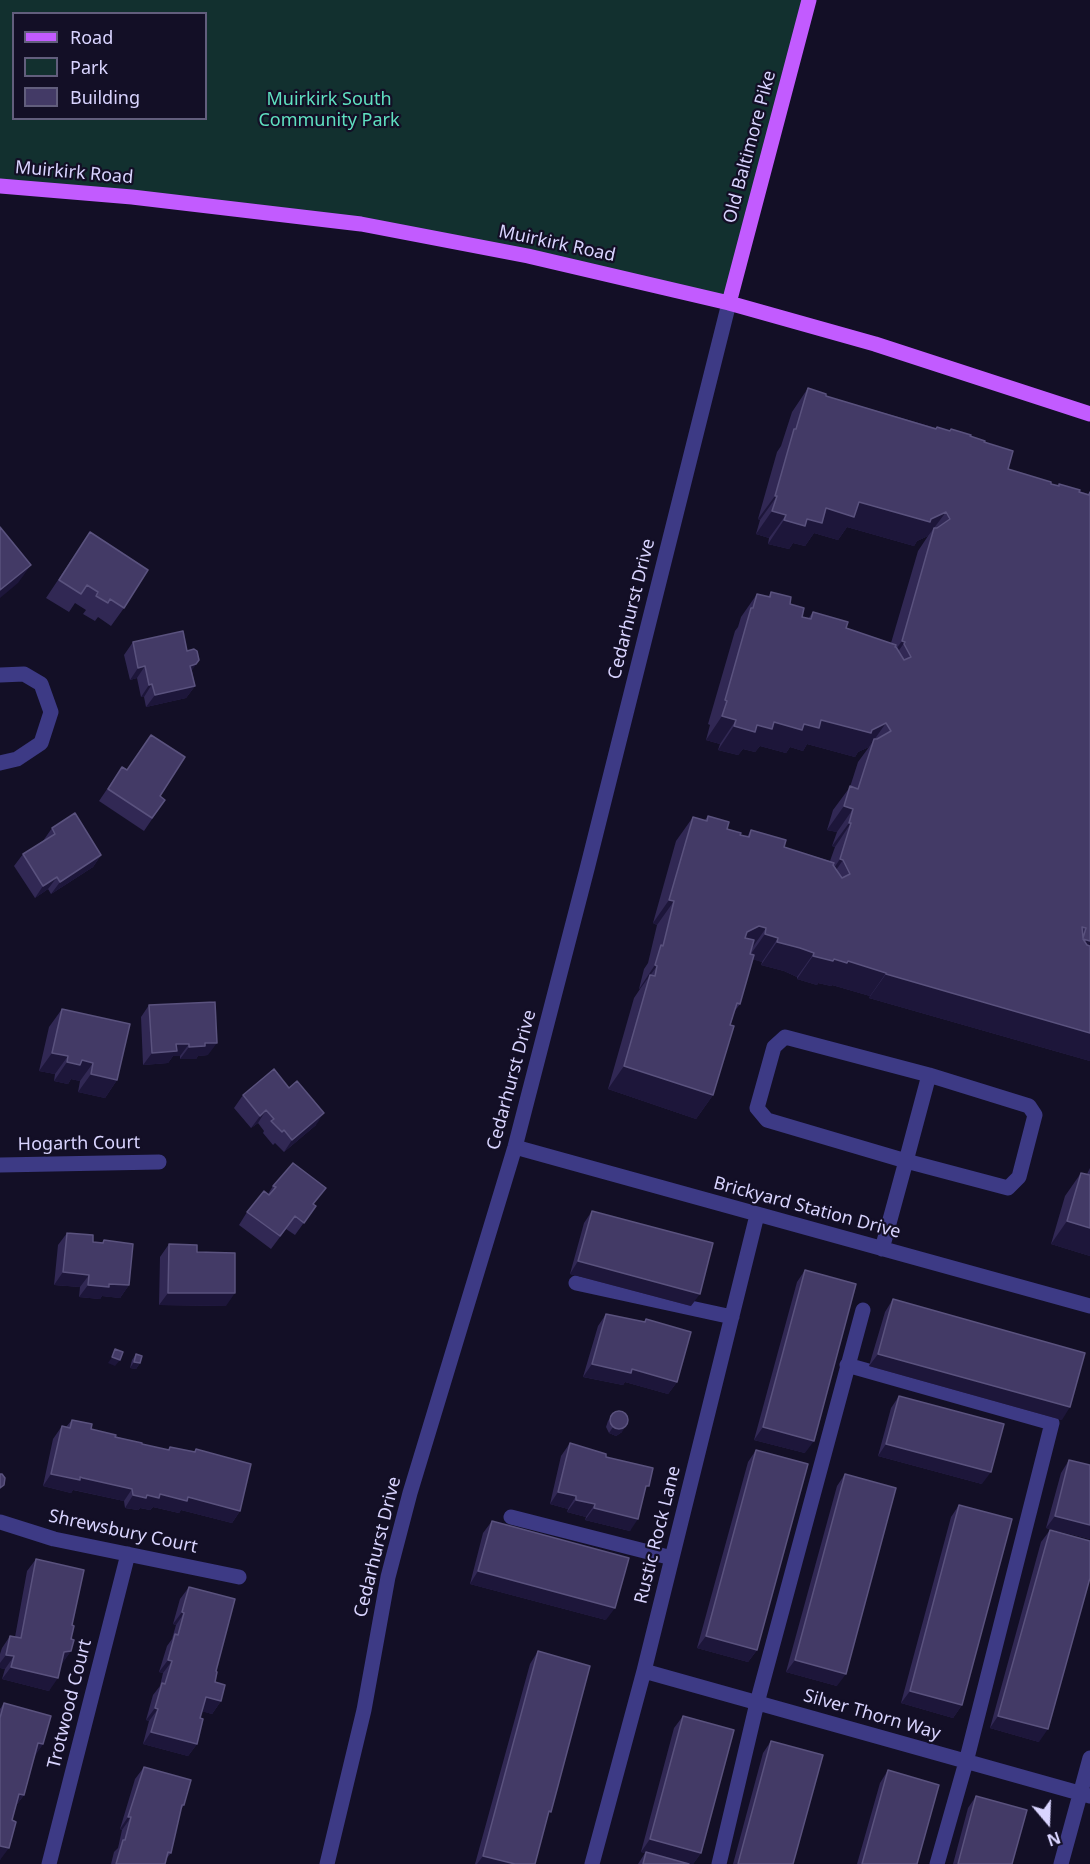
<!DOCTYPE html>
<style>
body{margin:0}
#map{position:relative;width:1090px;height:1864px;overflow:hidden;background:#130f26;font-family:"Noto Sans",sans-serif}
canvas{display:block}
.legend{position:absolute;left:12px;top:12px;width:195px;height:108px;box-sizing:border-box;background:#130f26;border:2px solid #625e7d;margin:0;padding:8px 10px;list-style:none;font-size:18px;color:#d9d4ff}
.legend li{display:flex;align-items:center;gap:12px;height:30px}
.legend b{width:30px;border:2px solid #625e7d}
.north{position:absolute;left:1018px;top:1792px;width:60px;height:60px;-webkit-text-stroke:4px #130f26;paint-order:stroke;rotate:161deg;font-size:16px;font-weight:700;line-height:24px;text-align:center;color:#d9d4ff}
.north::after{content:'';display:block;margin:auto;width:21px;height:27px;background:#d9d4ff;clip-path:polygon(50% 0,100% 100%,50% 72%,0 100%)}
</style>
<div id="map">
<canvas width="1090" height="1864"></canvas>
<ul class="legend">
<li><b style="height:8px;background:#c25bff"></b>Road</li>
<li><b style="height:16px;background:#12302f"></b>Park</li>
<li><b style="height:16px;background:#433a66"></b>Building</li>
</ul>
<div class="north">N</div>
</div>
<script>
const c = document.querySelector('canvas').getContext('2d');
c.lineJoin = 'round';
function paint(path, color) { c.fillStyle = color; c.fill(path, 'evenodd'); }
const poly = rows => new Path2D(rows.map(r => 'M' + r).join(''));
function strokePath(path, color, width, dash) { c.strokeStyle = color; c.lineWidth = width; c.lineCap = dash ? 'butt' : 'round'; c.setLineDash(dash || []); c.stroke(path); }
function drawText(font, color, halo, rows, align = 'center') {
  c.font = font + ' "Noto Sans",sans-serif'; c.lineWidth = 4.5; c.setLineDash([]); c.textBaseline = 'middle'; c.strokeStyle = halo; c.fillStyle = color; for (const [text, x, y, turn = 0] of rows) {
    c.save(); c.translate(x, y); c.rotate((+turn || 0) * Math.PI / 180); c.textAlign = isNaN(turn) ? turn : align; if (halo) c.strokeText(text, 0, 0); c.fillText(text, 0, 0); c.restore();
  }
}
paint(poly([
 [0,0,809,0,729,303,374,226,0,187],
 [14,14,206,14,206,118,14,118]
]), '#12302f');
strokePath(poly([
 [0,675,24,674,41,684,51,712,41,743,17,759,0,763],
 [515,1147,1090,1306],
 [0,1165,159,1162],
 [882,1249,906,1161,929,1075,1029,1106,1035,1115,1019,1177,1008,1188,906,1161,767,1120,757,1108,774,1047,785,1037,929,1075],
 [576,1283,732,1317],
 [847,1365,1052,1423,966,1762,937,1864],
 [511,1517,672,1558],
 [0,1522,54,1539,239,1577],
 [644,1671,1090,1796],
 [49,1864,128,1554],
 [327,1864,364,1710,388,1577,410,1493,515,1147,587,869,729,303],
 [592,1864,644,1671,757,1215],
 [719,1864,757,1703,863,1310],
 [1061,1864,1090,1758]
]), '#3d3a85', 15);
strokePath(poly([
 [0,186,132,197,361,224,528,256,729,303,875,344,1090,414],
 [729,303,809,0]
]), '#c25bff', 15);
paint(poly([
 [808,388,826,396,936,428,937,427,970,436,984,442,1008,469,1058,486,1059,484,1088,494,1090,492,1090,1061,869,998,870,996,832,985,831,986,818,983,817,985,797,979,797,977,784,971,761,965,762,962,753,959,740,1004,734,1012,713,1095,696,1119,608,1089,634,998,640,989,639,989,644,969,648,963,657,925,653,923,676,841,693,817,704,821,708,816,727,829,740,835,747,837,751,830,784,847,830,861,835,847,832,846,837,832,827,830,833,810,850,787,858,762,869,747,858,752,855,757,807,744,803,751,790,747,786,753,760,746,755,752,743,749,738,755,718,750,720,744,706,740,710,725,708,724,735,631,738,627,741,617,757,594,768,597,771,592,790,604,802,617,808,619,813,612,846,628,891,643,918,551,928,536,917,541,914,546,847,527,838,540,814,533,805,546,793,543,789,549,768,544,769,538,756,534,760,520,758,519,777,452,781,446,792,412],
 [90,532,124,608,111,626,98,617,95,621,83,614,86,610,75,603,69,612,46,598],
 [133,642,192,671,195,686,186,698,146,707,144,697,141,697,137,678,130,680,124,655],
 [122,767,165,800,144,831,99,801],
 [52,828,101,855,93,867,51,894,48,889,35,898,14,866,23,854,43,841],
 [149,1005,208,1055,198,1056,196,1059,180,1059,180,1056,173,1056,168,1063,143,1065,141,1017],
 [62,1009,117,1080,105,1098,78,1092,80,1081,71,1079,68,1084,54,1081,55,1074,39,1071,49,1027],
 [243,1095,316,1125,284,1152,275,1143,273,1145,263,1133,264,1131,258,1123,251,1128,234,1108],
 [1090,1168,1090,1256,1051,1244,1065,1196,1081,1173,1087,1174],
 [273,1186,316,1206,295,1235,286,1229,271,1249,239,1225,247,1212,268,1194],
 [592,1211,691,1306,570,1274,584,1223],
 [67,1233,93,1242,102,1243,104,1240,129,1285,120,1298,102,1296,100,1299,79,1297,80,1287,54,1285,58,1245],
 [169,1244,197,1252,226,1306,159,1305,160,1257],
 [805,1270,805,1453,754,1440,797,1282],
 [893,1299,1062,1420,869,1366,885,1312],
 [606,1314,644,1322,646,1319,677,1382,668,1394,625,1382,623,1385,583,1377,598,1326],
 [136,1354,140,1363,136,1369,130,1368,132,1360],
 [899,1396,982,1484,878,1456,891,1408],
 [612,1415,622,1432,616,1436,609,1433,606,1427,608,1421],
 [72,1420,91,1429,142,1444,168,1450,170,1447,194,1452,196,1449,240,1511,232,1523,181,1510,179,1513,153,1507,150,1510,140,1508,138,1510,125,1508,124,1501,73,1490,71,1493,43,1486,53,1439,62,1426,66,1427],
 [570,1443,606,1457,644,1492,630,1531,585,1520,586,1517,567,1512,568,1509,550,1504,561,1456],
 [756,1450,757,1650,748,1662,697,1648,748,1462],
 [1069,1460,1090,1465,1090,1539,1046,1528,1061,1473],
 [845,1474,837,1686,786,1672,837,1486],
 [959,1505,962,1705,953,1718,901,1703,951,1517],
 [492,1521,606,1620,470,1584,483,1533],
 [1050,1530,1039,1742,990,1728,1041,1542],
 [36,1559,72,1625,71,1651,61,1664,49,1691,2,1679,5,1669,0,1668,0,1654,2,1648,10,1636,15,1637,27,1571],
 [189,1587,216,1671,215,1682,221,1701,212,1714,202,1711,200,1718,197,1744,188,1756,143,1744,149,1721,146,1720,153,1695,160,1686,163,1673,159,1672,167,1646,172,1639,176,1625,173,1624,180,1599],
 [538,1651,547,1817,535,1864,475,1864,530,1664],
 [4,1703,43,1744,34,1756,24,1795,15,1807,0,1860,0,1709],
 [683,1716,701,1853,693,1864,638,1864,645,1853,641,1852,674,1728],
 [771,1741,793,1864,733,1864,763,1753],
 [144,1767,184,1805,180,1811,171,1853,166,1859,165,1864,111,1864,114,1852,118,1848,122,1830,120,1829,135,1779],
 [888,1770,917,1864,857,1864,880,1783],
 [976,1796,1012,1864,953,1864,968,1808]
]), '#312854');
paint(poly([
 [775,496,777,496,760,520,758,519],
 [859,502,931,519,946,512,928,536,917,541,914,546,847,527,838,540,814,533,805,546,793,543,789,549,768,544,784,520,807,519,826,508],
 [772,511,786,515,769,538,756,534],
 [31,565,18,583,0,598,0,590],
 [902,641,905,642,888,665,885,664],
 [199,660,191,672,190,666],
 [145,666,137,678,130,680,138,668],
 [152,684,144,697,141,697,149,685],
 [195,686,186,698,146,707,155,695],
 [722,716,736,720,720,744,706,740],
 [821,720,872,730,886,723,869,747,858,752,855,757,807,744,803,751,790,747,786,753,760,746,755,752,743,749,738,755,718,750,734,726,757,725,774,722,804,724],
 [844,806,853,809,837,832,827,830],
 [849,823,851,823,835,847,832,846],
 [101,855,93,867,51,894,60,882],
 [840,859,843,860,827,883,824,883],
 [57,877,48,889,35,898,43,886],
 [669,900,674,901,657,925,653,923],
 [759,926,766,928,750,951,742,949,747,932],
 [765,934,778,938,762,962,748,958],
 [1083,939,1090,941,1090,951],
 [777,942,800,948,814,953,797,977,784,971,761,965],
 [813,956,848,961,886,973,870,996,832,985,831,986,818,983,817,985,797,979],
 [655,965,657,966,640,989,639,989],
 [886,974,1090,1033,1090,1061,869,998],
 [205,1043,217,1043,208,1055,198,1056,196,1059,180,1059,189,1047],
 [176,1044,189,1044,180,1056,173,1056,168,1063,143,1065,152,1053],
 [52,1053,68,1056,55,1074,39,1071],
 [82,1060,93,1063,80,1081,71,1079,68,1084,54,1081,67,1062],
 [624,1066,713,1095,696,1119,608,1089],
 [91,1074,117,1080,105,1098,78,1092],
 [266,1110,258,1123,251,1128,260,1116],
 [324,1113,316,1125,284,1152,292,1140],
 [1067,1221,1090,1228,1090,1256,1051,1244],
 [578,1261,700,1294,691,1306,570,1274],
 [63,1272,89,1275,80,1287,54,1285],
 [109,1284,129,1285,120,1298,102,1296,100,1299,79,1297,88,1285],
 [168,1293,235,1293,226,1306,159,1305],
 [878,1354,1070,1407,1062,1420,869,1366],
 [112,1357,120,1360,115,1366,108,1363],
 [134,1362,140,1363,136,1369,130,1368],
 [592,1364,632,1369,677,1382,668,1394,625,1382,623,1385,583,1377],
 [626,1426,622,1432,616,1436,609,1433,613,1427],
 [763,1427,814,1441,805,1453,754,1440],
 [886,1444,991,1472,982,1484,878,1456],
 [51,1474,80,1477,132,1489,124,1501,74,1490,73,1490,71,1493,43,1486],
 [558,1492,576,1496,568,1509,550,1504],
 [160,1494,188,1497,240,1511,232,1523,181,1510,179,1513,153,1507,150,1510,140,1508,138,1510,125,1508,133,1495],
 [576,1500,595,1504,586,1517,567,1512],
 [594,1508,638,1519,630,1531,585,1520],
 [1055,1516,1090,1525,1090,1539,1046,1528],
 [478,1571,615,1608,606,1620,470,1584],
 [182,1612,184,1613,176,1625,173,1624],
 [706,1636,757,1650,748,1662,697,1648],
 [71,1651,62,1664,56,1664,64,1652],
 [6,1655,14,1656,5,1669,0,1668,0,1663],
 [168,1660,172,1661,163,1673,159,1672],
 [795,1660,846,1674,837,1686,786,1672],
 [11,1667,58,1678,49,1691,2,1679],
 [910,1691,962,1705,953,1718,901,1703],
 [206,1697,221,1701,212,1714,197,1710],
 [155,1708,158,1709,149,1721,146,1720],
 [998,1716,1048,1729,1039,1742,990,1728],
 [151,1732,197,1744,188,1756,143,1744],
 [38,1743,43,1744,35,1756,29,1755],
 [19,1794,24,1795,15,1807],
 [128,1817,131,1817,122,1830,120,1829],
 [650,1839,701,1853,693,1864,687,1864,641,1852],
 [0,1846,9,1848,0,1860],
 [483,1856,515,1864,477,1864]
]), '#1d163a');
const building = poly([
 [808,388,826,394,826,396,936,429,937,427,950,431,951,429,971,435,970,436,985,441,984,442,1013,451,1008,469,1051,482,1051,484,1059,486,1059,484,1080,490,1079,492,1089,495,1090,492,1090,941,1083,939,1087,945,1090,946,1090,1033,886,974,886,973,848,961,847,963,834,959,833,961,813,956,814,953,800,948,777,942,778,938,765,934,766,928,759,926,747,932,745,938,754,940,750,954,754,955,740,1004,737,1003,730,1025,734,1026,713,1095,624,1066,650,975,655,976,657,966,655,965,661,945,663,946,674,901,669,900,693,817,707,821,708,816,729,822,727,829,741,833,740,835,749,837,751,830,786,840,784,847,834,863,833,865,842,878,850,874,843,860,840,859,851,823,849,823,853,809,844,806,850,786,858,789,874,739,877,739,891,731,886,723,872,730,871,733,821,720,819,728,804,724,802,730,774,722,772,729,757,725,755,732,734,726,736,720,722,716,727,701,725,700,751,608,753,608,757,594,770,597,771,592,791,597,790,604,804,608,802,617,811,619,813,612,848,622,846,628,896,645,895,647,896,647,904,660,911,657,904,644,905,642,902,641,934,528,937,528,950,519,946,512,931,519,930,522,859,502,854,517,826,508,822,523,807,519,805,526,784,520,786,515,772,511,777,496,775,496,794,429,796,429,808,388],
 [1082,927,1086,928,1083,938,1082,927],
 [0,527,31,565,0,590,0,527],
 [90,532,148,570,124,608,110,599,108,603,96,596,98,592,87,585,81,594,59,580,90,532],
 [183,631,187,651,194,649,197,651,199,660,196,664,190,666,195,686,155,695,152,684,149,685,145,666,138,668,133,642,183,631],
 [151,735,185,757,160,796,165,800,152,818,108,789,122,767,127,770,151,735],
 [75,813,101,855,60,882,57,877,43,886,23,854,55,834,52,828,75,813],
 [215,1002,217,1043,205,1043,205,1046,189,1047,189,1044,176,1044,177,1051,152,1053,149,1005,215,1002],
 [62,1009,130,1024,117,1080,91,1074,93,1063,82,1060,80,1065,67,1062,68,1056,52,1053,62,1009],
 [274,1069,289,1088,297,1081,324,1113,292,1140,284,1130,282,1132,271,1121,274,1119,266,1110,260,1116,243,1095,274,1069],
 [293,1163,326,1188,313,1204,316,1206,304,1223,295,1216,280,1236,247,1212,264,1191,269,1195,276,1187,273,1186,293,1163],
 [1081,1173,1090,1175,1090,1228,1067,1221,1081,1173],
 [592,1211,713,1243,700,1294,578,1261,592,1211],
 [67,1233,93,1235,93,1242,103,1243,104,1240,133,1244,129,1285,109,1284,109,1287,88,1285,89,1275,63,1272,67,1233],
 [169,1244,197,1245,197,1252,235,1253,235,1293,168,1293,169,1244],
 [805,1270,856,1284,814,1441,763,1427,805,1270],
 [893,1299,1085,1353,1070,1407,878,1354,893,1299],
 [606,1314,645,1322,646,1319,691,1332,677,1382,632,1369,631,1373,592,1364,606,1314],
 [115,1349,123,1352,120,1360,112,1357,115,1349],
 [136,1354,142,1356,140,1363,134,1362,136,1354],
 [899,1396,1004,1424,991,1472,886,1444,899,1396],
 '610 1420a9 9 0 1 1 18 0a9 9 0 1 1-18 0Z',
 [72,1420,92,1424,91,1429,116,1435,115,1437,142,1443,142,1444,169,1450,170,1447,195,1452,196,1449,251,1464,240,1511,188,1497,187,1501,160,1494,159,1498,147,1495,146,1498,133,1495,132,1489,83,1478,80,1477,80,1480,51,1474,62,1426,70,1428,72,1420],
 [570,1443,606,1454,606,1457,653,1468,649,1486,646,1486,638,1519,594,1508,595,1504,576,1500,576,1496,558,1492,570,1443],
 [756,1450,808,1464,757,1650,706,1636,756,1450],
 [1069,1460,1090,1465,1090,1525,1055,1516,1069,1460],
 [0,1474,2,1474,5,1478,4,1485,0,1488,0,1474],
 [845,1474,896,1488,846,1674,795,1660,845,1474],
 [959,1505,1012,1519,962,1705,910,1691,959,1505],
 [492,1521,629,1558,615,1608,478,1571,492,1521],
 [1050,1530,1090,1541,1090,1578,1048,1729,998,1716,1050,1530],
 [36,1559,84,1570,72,1625,74,1626,71,1639,74,1640,71,1651,64,1652,58,1678,11,1667,14,1656,6,1655,10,1636,21,1638,36,1559],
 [189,1587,235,1599,216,1671,217,1672,215,1682,225,1685,221,1701,206,1697,200,1718,203,1719,197,1744,151,1732,158,1709,155,1708,162,1683,165,1684,172,1661,168,1660,175,1634,178,1635,184,1613,182,1612,189,1587],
 [538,1651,590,1666,551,1812,549,1811,535,1864,515,1864,483,1856,538,1651],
 [4,1703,51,1716,43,1744,38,1743,24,1795,19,1794,12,1820,16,1822,9,1848,0,1846,0,1718,4,1703],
 [683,1716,734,1730,701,1853,650,1839,683,1716],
 [771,1741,823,1755,793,1864,738,1864,771,1741],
 [144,1767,191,1780,184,1805,182,1805,171,1853,168,1852,165,1864,116,1864,123,1840,125,1840,131,1817,128,1817,144,1767],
 [888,1770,939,1785,917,1864,862,1864,888,1770],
 [976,1796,1027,1810,1012,1864,958,1864,976,1796],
 [646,1852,689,1864,643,1864,646,1852]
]);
paint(building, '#433a66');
strokePath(building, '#5a527e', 1.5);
drawText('18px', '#5fe0c0', '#130f26', [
 ["Muirkirk South",329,100],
 ["Community Park",329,121]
]);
drawText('18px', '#d9d4ff', '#130f26', [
 ["Old Baltimore Pike",750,147,-75],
 ["Muirkirk Road",74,173,5],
 ["Muirkirk Road",557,244,12],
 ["Cedarhurst Drive",632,609,-76],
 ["Cedarhurst Drive",512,1080,-75],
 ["Hogarth Court",79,1144,-1],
 ["Brickyard Station Drive",807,1208,15],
 ["Shrewsbury Court",123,1532,12],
 ["Rustic Rock Lane",658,1535,-76],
 ["Cedarhurst Drive",378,1547,-76],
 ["Trotwood Court",70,1704,-76],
 ["Silver Thorn Way",872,1715,16]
]);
</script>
